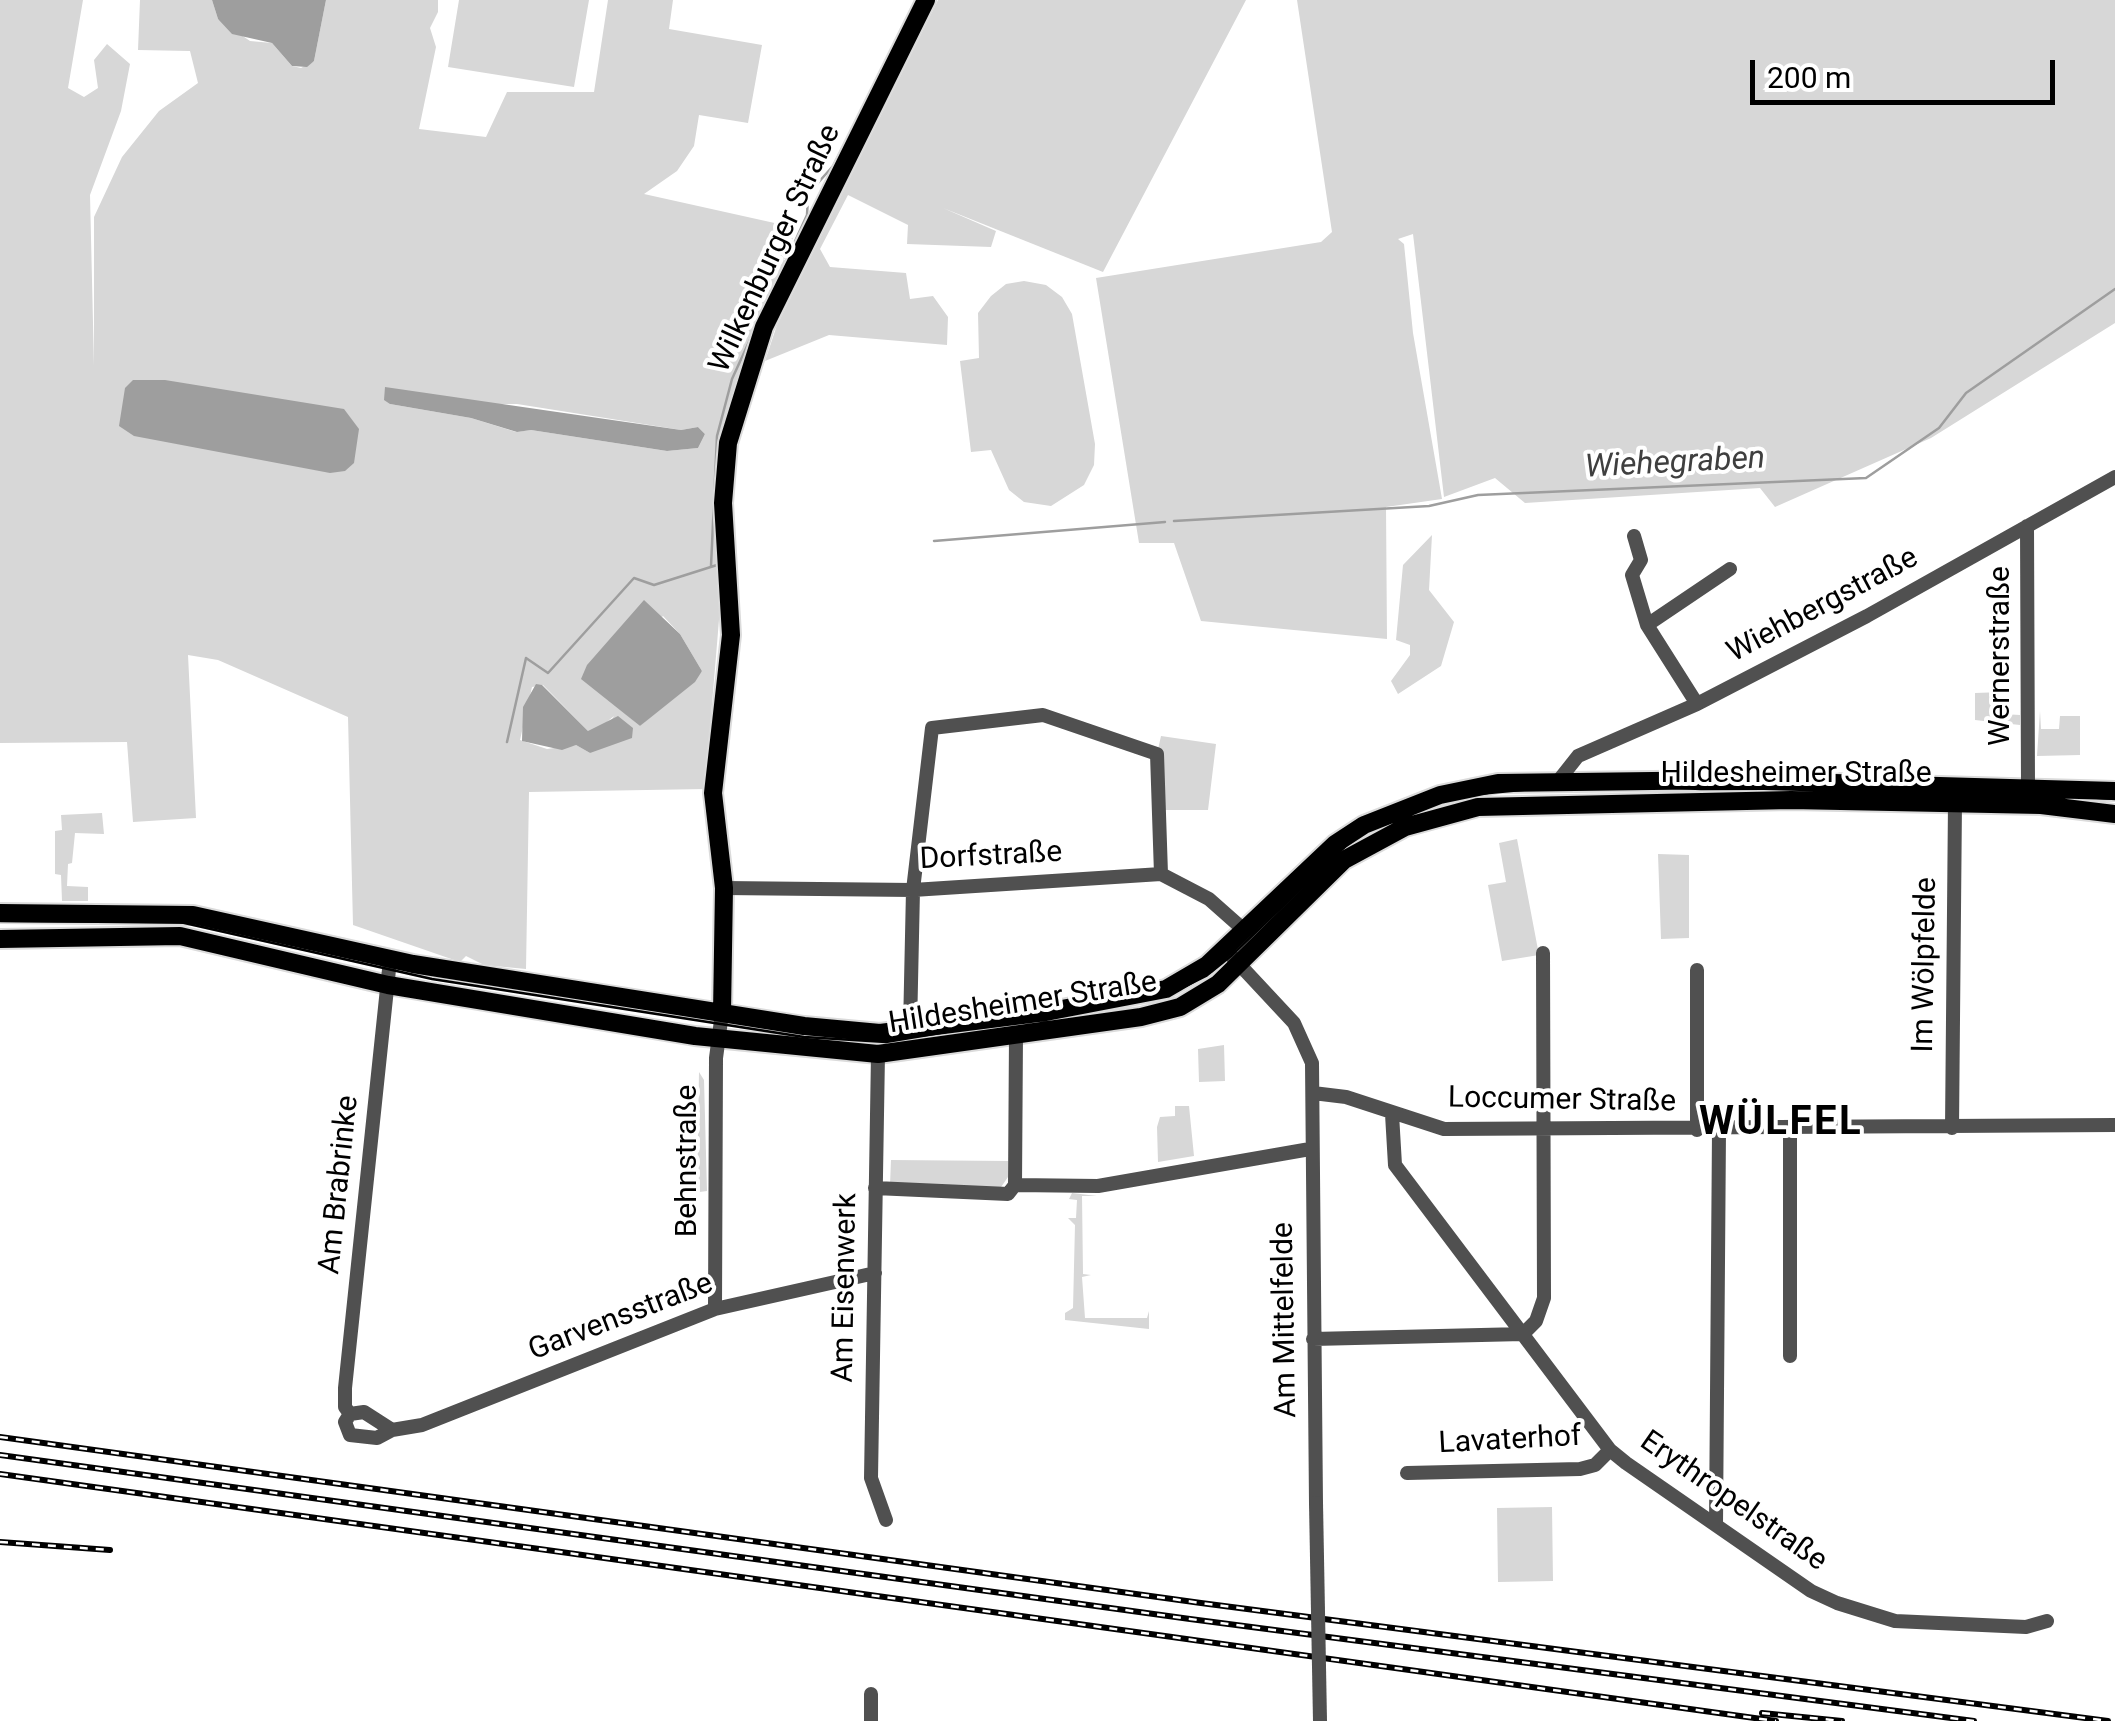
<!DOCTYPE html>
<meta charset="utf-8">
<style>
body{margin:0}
#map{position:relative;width:2115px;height:1721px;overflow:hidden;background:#fff;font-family:Roboto,sans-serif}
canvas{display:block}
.scale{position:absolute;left:1750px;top:60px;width:305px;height:45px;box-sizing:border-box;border:5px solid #000;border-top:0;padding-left:12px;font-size:30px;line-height:35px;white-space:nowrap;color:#000;-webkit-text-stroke:8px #fff;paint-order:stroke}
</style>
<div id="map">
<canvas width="2115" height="1721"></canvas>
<div class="scale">200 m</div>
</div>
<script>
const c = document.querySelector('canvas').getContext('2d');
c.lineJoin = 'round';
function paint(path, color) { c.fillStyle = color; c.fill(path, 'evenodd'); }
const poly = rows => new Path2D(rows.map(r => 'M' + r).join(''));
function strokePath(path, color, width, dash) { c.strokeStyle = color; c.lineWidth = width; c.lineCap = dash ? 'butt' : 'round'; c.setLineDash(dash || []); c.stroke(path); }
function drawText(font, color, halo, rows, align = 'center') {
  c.font = font + ' Roboto,sans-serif'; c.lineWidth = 8; c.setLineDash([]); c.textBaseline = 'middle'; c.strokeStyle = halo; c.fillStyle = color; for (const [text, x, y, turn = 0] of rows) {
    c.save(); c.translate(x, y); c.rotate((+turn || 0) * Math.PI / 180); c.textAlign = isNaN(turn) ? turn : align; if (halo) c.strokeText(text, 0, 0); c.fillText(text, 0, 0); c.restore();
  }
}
paint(poly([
 [0,0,83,0,68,88,84,97,98,88,94,60,107,44,130,64,121,111,90,195,94,366,94,217,122,157,159,111,198,83,190,51,138,50,140,0,212,0,218,19,250,41,272,43,292,66,301,68,314,61,326,0,438,0,438,12,430,28,436,47,419,129,486,137,507,92,594,92,608,0,673,0,669,29,762,45,748,123,699,115,694,146,677,171,644,194,797,228,784,260,794,265,737,402,705,789,529,792,526,969,484,965,466,956,460,962,353,925,348,717,218,660,188,655,196,818,133,822,127,742,0,743],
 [390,404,517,404,681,430,698,427,705,434,698,448,667,451,531,430,516,432,471,418],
 [663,616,680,634,702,671,640,726,590,684],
 [543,685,588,731,596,731,614,716,590,753,576,745,547,749,520,740,532,687],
 [459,0,589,0,574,87,448,67],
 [938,0,1246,0,1103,272,943,208,996,231,991,247,907,244,908,225,848,195,820,249,830,267,906,273,910,299,933,296,948,317,947,345,829,335,765,361,777,325],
 [1297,0,2115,0,2115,323,1931,438,1775,507,1760,488,1525,503,1495,478,1444,497,1413,234,1398,239,1404,244,1413,333,1442,499,1386,507,1387,639,1201,621,1174,543,1139,543,1096,278,1321,242,1332,232],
 [1024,281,1046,285,1062,297,1072,314,1095,444,1094,465,1084,485,1051,506,1024,502,1009,490,991,450,971,452,960,361,979,358,978,313,991,296,1006,284],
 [1432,535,1429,590,1454,622,1441,666,1398,694,1391,681,1410,655,1410,645,1396,640,1403,565],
 [2003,692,2003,714,2020,715,2020,725,1975,720,1975,693],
 [2040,711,2041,729,2059,729,2060,716,2080,716,2080,755,2037,756],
 [1161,736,1216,744,1208,810,1159,810,1157,754],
 [102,813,104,834,75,833,72,863,68,864,67,886,88,887,88,901,62,901,61,875,55,874,55,831,62,830,61,815],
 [1517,839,1539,955,1502,961,1488,885,1506,882,1499,843],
 [1658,854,1689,855,1689,938,1661,939],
 [1224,1045,1225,1081,1199,1082,1198,1049],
 [699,1072,704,1080,707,1191,692,1193,688,1189,697,1188],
 [1175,1106,1189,1106,1194,1156,1158,1162,1157,1127,1160,1117,1175,1116],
 [891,1160,1008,1161,1008,1177,999,1190,890,1185],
 [1072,1193,1097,1196,1082,1196,1083,1274,1091,1275,1082,1277,1085,1318,1147,1318,1149,1311,1149,1329,1065,1320,1065,1313,1073,1308,1075,1225,1068,1218,1076,1218,1077,1200,1069,1199],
 [1552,1507,1553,1581,1498,1582,1497,1508]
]), '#d7d7d7');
paint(poly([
 [212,0,326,0,314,61,307,67,292,66,272,43,232,34,218,19],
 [133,380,165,380,344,409,359,429,354,463,345,471,330,473,134,436,119,426,125,388],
 [385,387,681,430,698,427,705,434,698,448,667,451,531,430,517,432,471,418,390,404,384,400],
 [644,600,680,634,702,671,695,682,640,726,581,679,587,665],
 [536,684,542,685,588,731,618,716,633,728,632,738,590,753,576,745,562,750,522,741,523,707]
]), '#9e9e9e');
strokePath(poly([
 [817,184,833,166,856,122],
 [1174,521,1429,506,1478,495,1866,478,1939,428,1966,393,2115,289],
 [934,541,1165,522],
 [711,566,717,436,732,379,807,215,808,197],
 [507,742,526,658,548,673,634,578,654,585,717,565]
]), '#9e9e9e', 2.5);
const major = poly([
 [0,913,193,915,413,964,804,1026,880,1033,1046,1012,1166,989,1207,965,1335,844,1364,825,1440,795,1498,783,1729,780,2115,791],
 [0,939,180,936,388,985,695,1036,878,1054,1141,1017,1180,1007,1218,984,1344,860,1405,827,1478,807,1791,800,2041,805,2115,814],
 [722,1013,724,888,713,793,731,635,723,503,728,443,764,327,926,0]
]);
strokePath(major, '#dbdbdb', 22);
strokePath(poly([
 [2027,526,2028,787],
 [1634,536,1641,560,1632,575,1647,625,1697,704],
 [1647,625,1730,569],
 [1559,780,1578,756,1697,704,1867,616,2115,477],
 [724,888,913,890,1161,874,1209,899,1244,930],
 [1225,949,1294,1023,1312,1063,1316,1503],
 [1697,970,1697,1130],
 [910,1029,913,890,932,728,1043,715,1157,754,1161,874],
 [878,1054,871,1478,886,1520],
 [1313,1093,1346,1097,1444,1129,2115,1125],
 [1392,1114,1395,1165,1610,1450,1626,1463,1811,1591,1837,1603,1895,1621,2026,1627,2047,1621],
 [1952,1128,1955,802],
 [1790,1129,1790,1356],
 [1015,1185,1016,1035],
 [875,1188,1008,1194,1015,1185,1098,1186,1310,1149],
 [715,1309,716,1058,722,1013],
 [1313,1339,1523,1334,1536,1321,1544,1298,1543,953],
 [350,1414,345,1422,350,1435,377,1438,392,1430,422,1425,715,1309,875,1273],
 [350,1414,345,1407,345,1388,390,960],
 [350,1414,364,1412,392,1430],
 [1407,1473,1580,1469,1595,1465,1610,1450],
 [1716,1525,1719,1130],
 [871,1721,871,1694]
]), '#505050', 14);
strokePath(major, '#000', 18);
strokePath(poly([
 [0,921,180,922,432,979,804,1037,886,1042,1168,995,1206,976,1231,956,1354,838,1401,814,1457,796,1586,784,1701,789,1953,788,2115,799]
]), '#000', 2.5);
const rail = poly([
 [0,1437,1201,1603,2108,1721],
 [0,1455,1190,1619,1974,1721],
 [0,1474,1776,1721],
 [0,1542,110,1550],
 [1762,1713,1842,1721]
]);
strokePath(rail, '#000', 6);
strokePath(rail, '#fff', 2.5, [8]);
strokePath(poly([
 [1316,1503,1320,1721]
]), '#505050', 14);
drawText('30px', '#000', '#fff', [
 ["Wilkenburger Straße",776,249,-65],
 ["Wiehbergstraße",1823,606,-28],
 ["Wernerstraße",2001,656,-90],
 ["Hildesheimer Straße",1796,774],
 ["Dorfstraße",991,857,-3],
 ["Im Wölpfelde",1926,965,-89],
 ["Hildesheimer Straße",1023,1004,-9],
 ["Loccumer Straße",1562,1101,1],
 ["Behnstraße",688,1161,-90],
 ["Am Brabrinke",340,1185,-84],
 ["Am Eisenwerk",846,1288,-89],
 ["Garvensstraße",621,1318,-21],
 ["Am Mittelfelde",1286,1320,-91],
 ["Lavaterhof",1510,1441,-3],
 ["Erythropelstraße",1733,1502,35]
]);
drawText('italic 32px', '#3f3f3f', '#fff', [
 ["Wiehegraben",1675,464,-3]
]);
c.letterSpacing = '2.5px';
drawText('bold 40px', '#000', '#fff', [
 ["WÜLFEL",1781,1124]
]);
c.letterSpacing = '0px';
</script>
